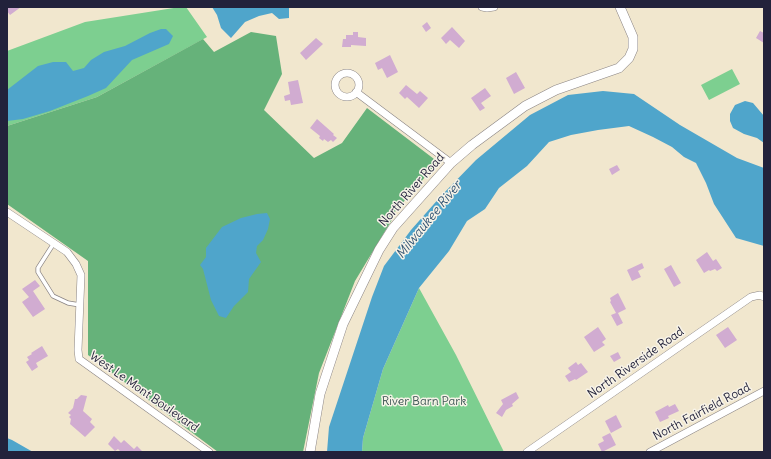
<!DOCTYPE html>
<style>
body{margin:0}
#map{position:relative;width:771px;height:459px;overflow:hidden;background:#f1e7ce;font-family:Delius,sans-serif}
canvas{display:block}
.frame{position:absolute;inset:0;border:8px solid #22223b;pointer-events:none}
</style>
<div id="map">
<canvas width="771" height="459"></canvas>
<div class="frame"></div>
</div>
<script>
const c = document.querySelector('canvas').getContext('2d');
c.lineJoin = 'round';
function paint(path, color) { c.fillStyle = color; c.fill(path, 'evenodd'); }
const poly = rows => new Path2D(rows.map(r => 'M' + r).join(''));
function strokePath(path, color, width, dash) { c.strokeStyle = color; c.lineWidth = width; c.lineCap = dash ? 'butt' : 'round'; c.setLineDash(dash || []); c.stroke(path); }
function drawText(font, color, halo, rows, align = 'center') {
  c.font = font + ' Delius,sans-serif'; c.lineWidth = 3; c.setLineDash([]); c.textBaseline = 'middle'; c.strokeStyle = halo; c.fillStyle = color; for (const [text, x, y, turn = 0] of rows) {
    c.save(); c.translate(x, y); c.rotate((+turn || 0) * Math.PI / 180); c.textAlign = isNaN(turn) ? turn : align; if (halo) c.strokeText(text, 0, 0); c.fillText(text, 0, 0); c.restore();
  }
}
paint(poly([
 [180,7,186,7,207,37,97,97,7,126,7,51,85,22],
 [732,69,740,84,709,100,701,85],
 [419,288,456,355,504,452,362,452,363,438,383,369]
]), '#7dcf90');
paint(poly([
 [251,32,276,36,282,74,264,110,314,158,342,143,367,108,438,162,394,213,393,218,355,281,319,373,303,452,218,452,88,355,88,261,7,204,7,126,97,97,203,39,214,52]
]), '#66b27a');
paint(poly([
 [212,7,289,7,289,18,279,19,272,13,259,16,245,22,231,38,221,28,217,15],
 [161,29,166,29,173,36,169,44,132,60,106,88,88,96,50,111,23,119,7,121,7,90,38,66,53,62,66,62,73,71,84,68,91,60,104,52,125,46,150,33],
 [603,91,634,94,680,125,737,158,764,168,764,246,736,238,714,204,706,183,696,163,684,157,672,147,653,137,629,126,598,130,571,135,549,142,527,166,499,188,485,209,467,221,449,251,419,288,383,369,363,438,362,452,327,452,329,427,372,297,384,266,411,230,441,196,476,160,530,115,568,95],
 [745,101,753,103,764,116,764,143,757,138,744,134,733,128,730,121,730,114,735,105],
 [267,213,270,219,268,229,263,240,257,246,256,253,261,262,249,279,248,292,234,306,226,318,219,316,211,300,203,269,200,265,206,257,206,248,222,227,241,218,257,214],
 [7,438,12,440,33,452,7,452]
]), '#4fa5cb');
paint(poly([
 [7,7,21,7,10,15,7,11],
 [427,22,431,28,426,32,422,26],
 [452,27,465,41,459,48,450,40,446,44,441,38],
 [760,31,764,33,764,43,756,38],
 [353,32,358,32,358,37,366,38,366,46,351,45,351,47,342,47,343,39,346,39,346,35,353,35],
 [316,38,323,44,306,60,300,53],
 [390,55,398,72,387,78,382,68,378,70,375,63],
 [516,72,525,88,514,94,506,78],
 [298,80,303,103,291,105,290,100,285,101,284,96,290,94,288,82],
 [406,85,417,94,420,91,428,98,419,108,407,97,405,99,399,93],
 [485,88,491,96,481,103,485,108,480,111,471,98],
 [317,119,334,134,333,135,337,138,333,142,331,140,328,142,324,139,323,141,319,138,320,136,310,128],
 [617,165,620,170,612,175,609,169],
 [707,252,713,261,716,259,722,268,717,271,715,269,710,271,709,270,704,273,696,260],
 [642,263,644,268,638,271,641,277,632,281,627,270],
 [671,265,681,283,674,287,664,269],
 [35,280,40,286,33,291,45,309,33,317,22,302,29,297,22,289],
 [618,293,626,309,618,313,623,323,617,326,611,315,616,313,610,302,611,301,610,298],
 [598,327,606,339,602,342,605,345,594,352,584,337],
 [728,327,737,340,725,348,716,335],
 [42,346,48,356,36,363,38,367,32,371,26,362,29,360,27,357,32,354,31,353],
 [618,352,621,358,614,362,610,356],
 [576,362,578,365,581,363,588,372,576,380,575,379,569,382,565,376,571,372,568,368],
 [516,392,519,398,512,404,513,406,506,410,502,417,496,413,503,404,501,400],
 [81,395,87,396,83,411,92,419,90,422,95,427,85,437,70,424,71,419,69,417,71,415,68,413,73,408,75,399,77,399],
 [675,404,679,411,668,416,669,418,660,422,655,412,668,405,669,407],
 [616,415,622,427,611,433,605,421],
 [610,433,616,445,602,452,598,444,604,441,602,437],
 [114,436,121,443,124,440,134,449,137,446,143,452,121,452,118,449,115,451,108,444]
]), '#d1acd1');
const lane = poly([
 [54,243,38,268,38,272,53,296,68,303,80,305]
]);
const street = poly([
 [482,7,487,8,494,7],
 '335 85a12 12 0 1 1 24 0a12 12 0 1 1-24 0Z',
 [356,92,451,163],
 [7,212,67,252,76,264,81,275,78,350,79,359,209,452],
 [527,452,751,297,760,295,764,297],
 [650,452,764,391]
]);
const secondary = poly([
 [310,452,320,394,343,324,379,250,393,228,451,163,472,145,525,106,556,90,619,68,629,58,633,49,633,37,620,7]
]);
strokePath(lane, '#8a8484', 5);
strokePath(street, '#8a8484', 8);
strokePath(secondary, '#8a8484', 10);
strokePath(lane, '#fff', 3.5);
strokePath(street, '#fff', 7);
strokePath(secondary, '#fff', 9);
drawText('12px', '#22223b', '#f7f3e8', [
 ["North River Road",412,190,-49],
 ["North Riverside Road",636,363,-35],
 ["West Le Mont Boulevard",144,392,35],
 ["North Fairfield Road",702,412,-28]
]);
drawText('12px', '#3d5654', '#f7f3e8', [
 ["River Barn Park",424,402]
]);
drawText('italic 13px', '#345675', '#f7f3e8', [
 ["Milwaukee River",429,220,-51]
]);
</script>
